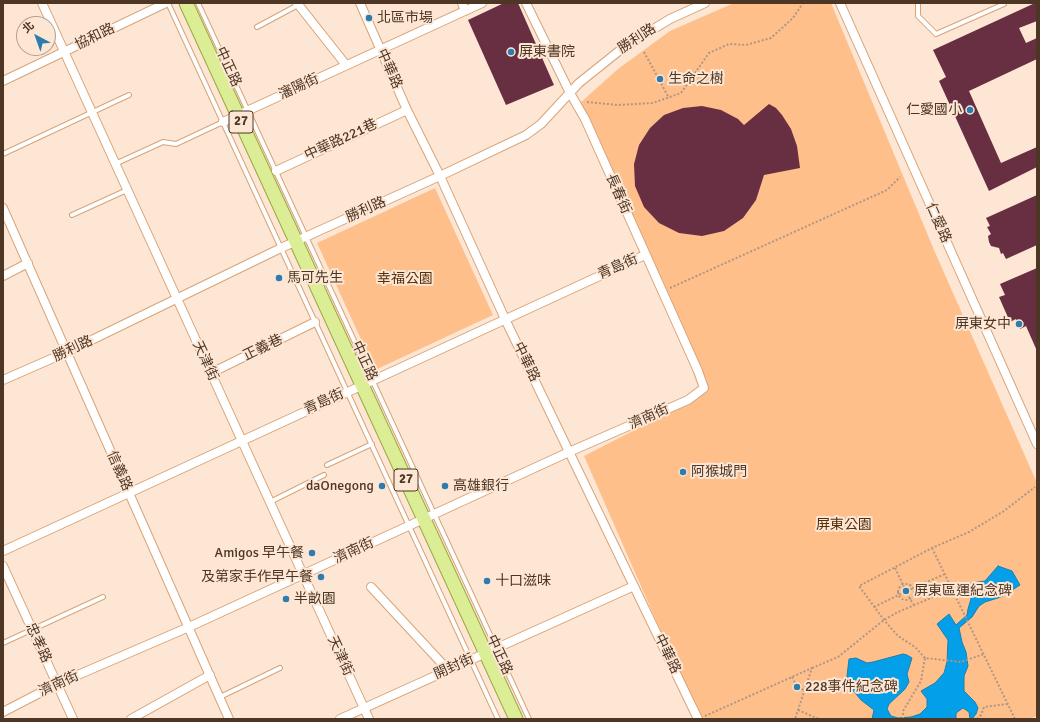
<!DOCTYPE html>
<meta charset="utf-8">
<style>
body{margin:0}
#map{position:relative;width:1040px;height:722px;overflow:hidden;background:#fde6d4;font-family:Signika,"Noto Sans TC",sans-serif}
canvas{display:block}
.frame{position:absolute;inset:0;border:4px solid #4d3724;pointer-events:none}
.north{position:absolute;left:16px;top:16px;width:40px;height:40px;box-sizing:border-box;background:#fde6d4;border:1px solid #b7a08e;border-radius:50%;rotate:319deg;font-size:11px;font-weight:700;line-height:16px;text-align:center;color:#4d3724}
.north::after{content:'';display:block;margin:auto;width:14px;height:18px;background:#2c7cad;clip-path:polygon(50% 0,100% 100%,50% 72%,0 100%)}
</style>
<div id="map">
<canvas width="1040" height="722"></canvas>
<div class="frame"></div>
<div class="north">北</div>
</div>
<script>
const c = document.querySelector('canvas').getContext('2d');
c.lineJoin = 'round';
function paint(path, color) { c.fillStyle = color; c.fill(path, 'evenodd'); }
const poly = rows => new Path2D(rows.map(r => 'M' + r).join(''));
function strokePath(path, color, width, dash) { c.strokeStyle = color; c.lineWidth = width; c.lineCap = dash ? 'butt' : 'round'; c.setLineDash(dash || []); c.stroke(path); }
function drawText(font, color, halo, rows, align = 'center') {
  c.font = font + ' Signika,"Noto Sans TC",sans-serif'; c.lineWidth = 4; c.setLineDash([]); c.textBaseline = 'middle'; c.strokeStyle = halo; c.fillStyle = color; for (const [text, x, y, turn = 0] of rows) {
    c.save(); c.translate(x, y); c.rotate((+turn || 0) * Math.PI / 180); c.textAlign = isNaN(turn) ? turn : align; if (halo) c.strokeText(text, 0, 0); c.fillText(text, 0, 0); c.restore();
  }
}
paint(poly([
 [734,3,831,3,934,250,1037,483,1037,716,1029,719,701,719,651,609,584,456,693,400,707,388,707,381,580,103,618,69,670,31],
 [435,188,493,315,375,370,317,243]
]), '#ffbf8b');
const water = poly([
 [998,566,1012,571,1020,585,1001,597,985,602,979,606,972,617,959,628,962,642,966,652,968,666,964,676,964,691,975,702,978,708,976,714,972,719,970,719,969,712,963,708,956,713,956,719,872,719,874,710,861,700,851,688,847,676,849,659,856,658,867,663,873,662,903,654,907,655,912,658,907,674,909,682,905,689,889,704,887,709,891,716,898,718,911,717,920,714,927,707,927,699,921,691,935,683,944,673,947,662,948,640,937,624,949,614,956,625,967,615,968,609,971,599,966,584,985,581,998,566]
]);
paint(water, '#049fe9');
strokePath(water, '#1a80ae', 1);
paint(poly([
 [504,3,518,3,554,85,506,105,468,20],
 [1035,3,1037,3,1037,21,1019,28,1026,43,1037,38,1037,59,969,91,1001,163,1037,147,1037,167,989,191,939,81,946,77,933,50],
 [769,104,776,108,782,115,791,129,797,146,800,168,764,175,756,200,743,218,724,231,702,236,679,233,659,223,644,207,635,186,634,164,639,145,650,128,664,115,683,108,702,106,721,110,738,119,744,125],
 [1037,195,1037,245,1006,259,1003,253,1001,254,999,248,991,246,989,242,988,236,991,234,987,227,990,226,986,218],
 [1037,268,1037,351,1026,326,1020,329,1016,319,1010,322,999,297,1005,295,1000,284]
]), '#682e42');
const lane = poly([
 [168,3,498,719],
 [198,3,529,719],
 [918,3,918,16,936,34,1004,4],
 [257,27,298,5],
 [3,154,129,95],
 [115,164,163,142,176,144,223,122],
 [72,215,127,190],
 [327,465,372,444],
 [270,502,324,475],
 [3,643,103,597],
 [220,697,280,668]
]);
const street = poly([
 [42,3,369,719],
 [297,3,346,65],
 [360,3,407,110,440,176,505,319,698,719],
 [462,3,465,11],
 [840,3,1037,444],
 [3,81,166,3],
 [223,122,482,3],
 [276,171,407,110],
 [3,208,229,719],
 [3,276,28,263],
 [211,373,315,322],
 [3,380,67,352,281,248,440,176,526,135,541,124,579,83,624,47,670,19,705,3],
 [3,551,645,255],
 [3,566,73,719],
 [371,587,448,670],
 [3,712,57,684,189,627,569,452,688,400,704,388,698,371,585,119,570,93,526,3],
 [131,719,210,675],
 [340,719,634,586]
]);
const primary = poly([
 [186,3,516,719]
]);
strokePath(lane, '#d9a377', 6);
strokePath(street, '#d9a377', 10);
strokePath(primary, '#9aa740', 15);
strokePath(poly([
 [644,52,669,98],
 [587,102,618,105,653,103,681,93,709,53,729,44,746,45,771,38,793,18,803,3],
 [670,288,887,190,900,177],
 [932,548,1015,719],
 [895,568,910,599,914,605],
 '898 592a8 8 0 1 1 16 0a8 8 0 1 1-16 0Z',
 [874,607,913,588,945,574],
 [925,658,915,647,898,636,884,620,859,586,932,548,969,532,1004,511,1035,487],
 [812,668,838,657,884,620,898,612,952,589],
 [792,677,797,687,804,690],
 [798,710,819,719],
 [705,716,812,668,795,719],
 [903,719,903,711,921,681,925,658,961,662,984,654],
 [977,719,981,715,984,707,1008,704]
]), '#ad9784', 2, [2, 2]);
strokePath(lane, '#fff', 4);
strokePath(street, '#fff', 8);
strokePath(primary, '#dcee95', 13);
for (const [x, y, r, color] of [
 [369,18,4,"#2c7cad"],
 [511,52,4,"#2c7cad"],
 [660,79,4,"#2c7cad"],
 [970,110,4,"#2c7cad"],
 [279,278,4,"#2c7cad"],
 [1019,324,4,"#2c7cad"],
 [683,472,4,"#2c7cad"],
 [382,486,4,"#2c7cad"],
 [445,486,4,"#2c7cad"],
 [312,553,4,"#2c7cad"],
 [321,577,4,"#2c7cad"],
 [487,581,4,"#2c7cad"],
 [906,591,4,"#2c7cad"],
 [286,599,4,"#2c7cad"],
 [797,687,4,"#2c7cad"]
]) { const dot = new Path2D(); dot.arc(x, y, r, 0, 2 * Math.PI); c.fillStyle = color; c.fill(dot); strokePath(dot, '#fde6d4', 1.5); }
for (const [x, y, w] of [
 [241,122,24],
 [406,480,24]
]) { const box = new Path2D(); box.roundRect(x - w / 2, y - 11, w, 22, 3); c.fillStyle = '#fde6d4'; c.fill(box); strokePath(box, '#4d3724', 1); }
drawText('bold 13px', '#4d3724', null, [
 ["27",241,122],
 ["27",406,480]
]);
drawText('14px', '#4d3724', '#fde6d4', [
 ["北區市場",377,18],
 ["屏東書院",519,52],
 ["生命之樹",668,79],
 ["仁愛國小",962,110,"right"],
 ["馬可先生",287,278],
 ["屏東女中",1011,324,"right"],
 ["阿猴城門",691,472],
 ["daOnegong",374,486,"right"],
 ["高雄銀行",453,486],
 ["Amigos 早午餐",304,553,"right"],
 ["及第家手作早午餐",313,577,"right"],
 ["十口滋味",495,581],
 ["屏東區運紀念碑",914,591],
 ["半畝園",294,599],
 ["228事件紀念碑",805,687]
], 'left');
drawText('14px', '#4d3724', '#fde6d4', [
 ["協和路",95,37,-26],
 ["勝利路",637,39,-33],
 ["中正路",228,67,65],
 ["中華路",389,69,66],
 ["瀋陽街",299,87,-25],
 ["中華路221巷",341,140,-25],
 ["長春街",618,194,66],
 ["勝利路",366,210,-24],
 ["仁愛路",938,223,66],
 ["青島街",618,267,-24],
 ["正義巷",263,348,-26],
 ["勝利路",73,349,-25],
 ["天津街",205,361,65],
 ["中正路",364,361,65],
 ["中華路",526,362,64],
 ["青島街",324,402,-25],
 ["濟南街",649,417,-24],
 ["信義路",119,471,66],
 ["濟南街",354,551,-25],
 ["忠孝路",38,643,65],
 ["中華路",667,654,64],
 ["中正路",499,655,65],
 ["天津街",340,656,65],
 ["開封街",454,667,-24],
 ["濟南街",59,684,-25]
]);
drawText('14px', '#552f09', '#fde6d4', [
 ["幸福公園",405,279],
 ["屏東公園",844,525]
]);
</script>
